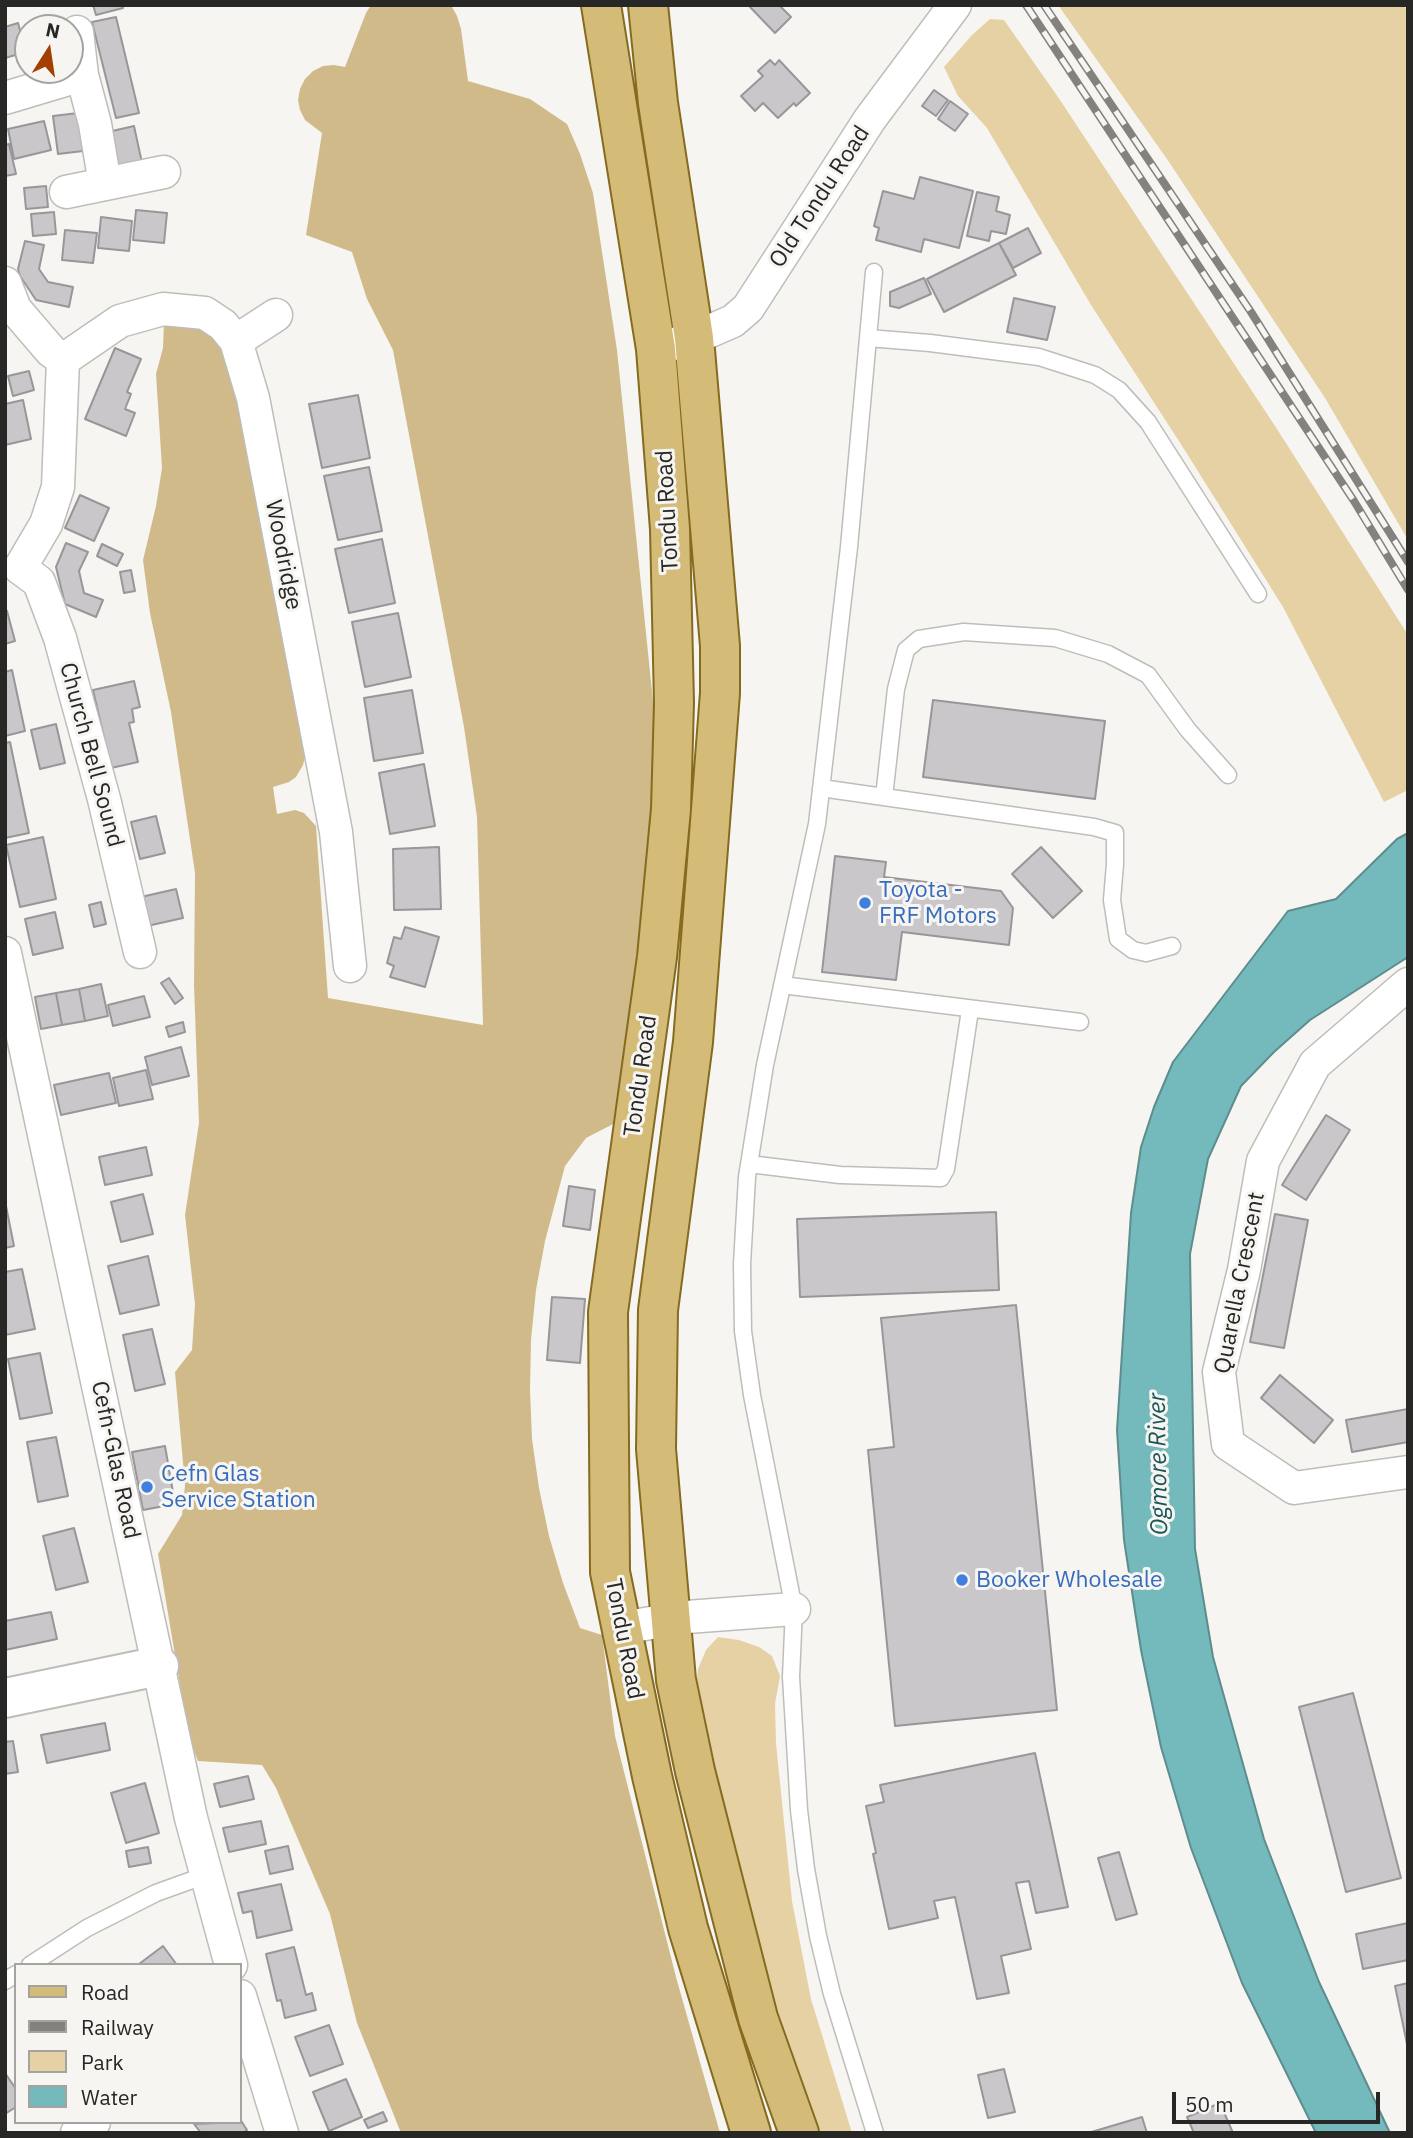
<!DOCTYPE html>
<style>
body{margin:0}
#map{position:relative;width:1413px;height:2138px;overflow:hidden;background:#f7f5f1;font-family:"IBM Plex Sans",sans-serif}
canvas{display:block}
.frame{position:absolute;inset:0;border:7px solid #272725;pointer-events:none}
.legend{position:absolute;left:14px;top:1963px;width:228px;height:161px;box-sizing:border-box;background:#f7f5f1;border:2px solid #a4a39f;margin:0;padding:9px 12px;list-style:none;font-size:21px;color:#272725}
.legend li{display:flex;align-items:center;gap:14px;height:35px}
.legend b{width:35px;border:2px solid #a4a39f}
.north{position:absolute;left:14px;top:14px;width:70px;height:70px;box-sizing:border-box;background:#f7f5f1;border:2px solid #a4a39f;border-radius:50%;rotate:12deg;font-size:19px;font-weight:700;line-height:28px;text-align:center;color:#272725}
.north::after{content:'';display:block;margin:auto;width:24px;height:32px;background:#a23f01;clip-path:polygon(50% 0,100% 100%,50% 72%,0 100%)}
.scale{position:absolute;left:1172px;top:2092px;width:208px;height:32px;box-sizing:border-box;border:4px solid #272725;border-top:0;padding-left:9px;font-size:21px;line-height:24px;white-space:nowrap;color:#272725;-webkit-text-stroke:5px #f7f5f1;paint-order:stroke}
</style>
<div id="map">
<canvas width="1413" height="2138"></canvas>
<div class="frame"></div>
<ul class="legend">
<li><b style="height:9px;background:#d4bc78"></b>Road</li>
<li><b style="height:9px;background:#83827f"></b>Railway</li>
<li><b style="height:19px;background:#e6d1a4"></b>Park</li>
<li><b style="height:19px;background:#74b9bb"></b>Water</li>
</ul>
<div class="north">N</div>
<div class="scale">50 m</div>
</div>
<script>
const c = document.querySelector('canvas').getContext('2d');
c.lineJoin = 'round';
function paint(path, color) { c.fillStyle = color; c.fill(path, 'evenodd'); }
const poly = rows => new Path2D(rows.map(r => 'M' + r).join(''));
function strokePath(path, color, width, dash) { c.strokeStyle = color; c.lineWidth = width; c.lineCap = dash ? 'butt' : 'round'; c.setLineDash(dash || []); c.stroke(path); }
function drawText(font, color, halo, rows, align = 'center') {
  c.font = font + ' "IBM Plex Sans",sans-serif'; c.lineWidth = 6; c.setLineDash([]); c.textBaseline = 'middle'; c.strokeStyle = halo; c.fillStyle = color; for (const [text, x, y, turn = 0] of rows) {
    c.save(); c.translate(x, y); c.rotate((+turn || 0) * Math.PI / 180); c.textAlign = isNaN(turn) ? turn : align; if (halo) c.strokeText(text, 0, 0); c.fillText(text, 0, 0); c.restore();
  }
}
paint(poly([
 [1058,5,1403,5,1408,10,1408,540,1325,398,1167,159],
 [990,19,1004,20,1058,97,1277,429,1408,635,1408,790,1384,802,1283,607,1184,449,1091,305,987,128,958,96,944,67,972,35],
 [718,1637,739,1640,759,1647,772,1656,780,1676,775,1704,776,1743,792,1901,811,1999,852,2133,816,2133,776,2011,715,1799,696,1687,698,1669,706,1650]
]), '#e6d1a4');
paint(poly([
 [371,5,451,5,457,16,461,29,468,81,530,99,567,124,580,154,593,193,617,350,655,721,650,839,640,947,619,1121,586,1138,565,1166,545,1241,536,1290,531,1340,530,1390,532,1439,539,1488,549,1536,563,1583,580,1628,602,1635,615,1736,676,1977,720,2133,401,2133,357,2023,330,1914,276,1788,262,1765,198,1761,189,1738,158,1554,182,1515,185,1485,175,1372,192,1350,195,1304,185,1215,199,1123,194,985,195,873,171,712,150,613,143,560,156,506,162,468,156,374,163,348,164,322,195,321,220,342,233,377,305,757,303,765,296,777,289,782,273,787,277,814,295,810,304,813,316,826,328,998,483,1025,477,817,464,727,393,350,367,299,352,252,306,235,322,133,305,120,300,110,298,100,300,89,305,79,313,71,323,66,334,65,345,67,366,13]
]), '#d1ba89');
const water = poly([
 [1408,833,1408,957,1310,1020,1274,1052,1241,1086,1208,1159,1190,1254,1195,1549,1213,1657,1264,1839,1319,1982,1390,2133,1316,2133,1242,1983,1191,1848,1161,1747,1141,1650,1124,1540,1117,1430,1131,1213,1141,1147,1154,1107,1173,1062,1288,911,1336,899,1397,839,1408,833]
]);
paint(water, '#74b9bb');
strokePath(water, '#5d8d8e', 2);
const building = poly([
 [93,5,122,5,123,8,96,15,93,5],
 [752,5,779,5,791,17,775,33,750,7,752,5],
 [116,17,139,113,116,118,92,22,116,17],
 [18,23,26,52,5,58,5,27,18,23],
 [770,60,775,65,779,60,810,93,796,106,794,103,778,118,763,103,755,111,741,96,763,76,758,71,770,60],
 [934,90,948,100,936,116,922,106,934,90],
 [950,101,968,114,955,131,938,119,950,101],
 [78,113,83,151,58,154,53,116,78,113],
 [44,121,51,150,14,159,8,129,44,121],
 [134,126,142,163,115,168,108,132,134,126],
 [9,144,16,174,5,176,5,145,9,144],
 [920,177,973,191,959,248,924,239,921,252,876,240,879,228,874,226,883,191,914,199,920,177],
 [46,186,48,207,26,209,24,188,46,186],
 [977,192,999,197,996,211,1010,215,1006,234,991,231,989,241,967,236,977,192],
 [136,210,167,213,164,243,133,240,136,210],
 [54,212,56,234,33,236,31,214,54,212],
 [101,217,132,221,129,251,98,248,101,217],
 [1028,228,1041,253,1013,268,999,243,1028,228],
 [65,230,97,233,93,263,62,260,65,230],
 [25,241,44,245,39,269,48,282,73,287,69,307,36,300,20,276,18,269,25,241],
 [999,243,1016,275,944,312,927,279,999,243],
 [924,278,931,294,899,308,890,306,890,292,924,278],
 [1014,298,1055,307,1047,340,1007,332,1014,298],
 [115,348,141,359,127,392,131,394,125,409,135,413,126,436,85,419,115,348],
 [29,371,34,390,13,396,8,376,29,371],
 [358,395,370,458,322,468,309,404,358,395],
 [23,400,31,439,5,445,5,404,23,400],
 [369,467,382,531,338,540,324,476,369,467],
 [80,495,109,508,94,541,65,528,80,495],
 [382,539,395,603,349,613,335,549,382,539],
 [66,543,88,552,79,571,84,593,103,600,96,617,65,604,56,567,66,543],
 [102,544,123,554,117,566,97,556,102,544],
 [131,570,135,591,124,593,120,572,131,570],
 [7,611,15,641,5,644,5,612,7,611],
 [398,613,411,677,365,687,352,622,398,613],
 [12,670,25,731,5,736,5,672,12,670],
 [134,681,140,707,132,709,134,722,129,723,138,762,111,768,93,690,134,681],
 [412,690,423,753,374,761,364,698,412,690],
 [933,700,1105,721,1095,799,923,777,933,700],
 [56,724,65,763,40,769,31,730,56,724],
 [10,742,29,833,5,838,5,743,10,742],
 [424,764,435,826,390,834,379,773,424,764],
 [156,816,165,853,140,859,131,822,156,816],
 [43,837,56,899,20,907,6,845,43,837],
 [439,847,441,909,394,910,393,849,439,847],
 [1041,847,1082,891,1053,918,1012,874,1041,847],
 [835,856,886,862,884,877,1001,891,1013,908,1009,945,902,932,896,980,822,972,835,856],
 [176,889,183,918,147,926,141,897,176,889],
 [101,902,106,924,94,927,89,905,101,902],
 [55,912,63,948,33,955,25,919,55,912],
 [405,927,439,937,425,987,390,977,394,966,387,963,394,937,401,939,405,927],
 [169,978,183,998,175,1004,161,983,169,978],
 [101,984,108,1016,85,1021,79,989,101,984],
 [79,989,85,1021,62,1025,56,993,79,989],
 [56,993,62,1025,41,1029,35,997,56,993],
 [144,996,150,1017,113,1026,108,1005,144,996],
 [183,1022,185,1032,169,1037,166,1027,183,1022],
 [181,1047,189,1076,152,1085,145,1057,181,1047],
 [146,1070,153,1099,119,1106,113,1078,146,1070],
 [109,1073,116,1103,61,1115,54,1085,109,1073],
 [1326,1115,1350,1130,1306,1200,1282,1185,1326,1115],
 [146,1147,152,1175,105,1185,99,1157,146,1147],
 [569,1186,595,1190,590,1230,563,1226,569,1186],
 [143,1194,153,1234,121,1242,111,1202,143,1194],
 [5,1201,14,1246,5,1248,5,1201],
 [996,1212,999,1290,800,1297,797,1219,996,1212],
 [1275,1214,1308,1220,1284,1348,1250,1342,1275,1214],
 [148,1256,159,1305,120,1314,108,1266,148,1256],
 [22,1269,35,1329,5,1335,5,1272,22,1269],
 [552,1297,585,1299,580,1363,547,1360,552,1297],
 [1016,1305,1057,1710,895,1726,868,1450,894,1447,881,1318,1016,1305],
 [152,1329,165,1384,135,1391,123,1335,152,1329],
 [40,1353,52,1413,20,1419,8,1359,40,1353],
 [1280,1375,1333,1420,1314,1443,1261,1398,1280,1375],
 [1408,1409,1408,1442,1352,1452,1346,1420,1408,1409],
 [56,1437,68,1496,38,1502,27,1442,56,1437],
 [165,1446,175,1504,143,1510,132,1452,165,1446],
 [74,1528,88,1582,56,1590,43,1536,74,1528],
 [51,1612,57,1639,5,1650,5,1621,51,1612],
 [1353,1693,1401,1878,1346,1892,1299,1707,1353,1693],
 [105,1723,110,1750,47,1763,41,1735,105,1723],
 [13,1741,18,1772,5,1774,5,1742,13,1741],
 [1035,1753,1068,1907,1036,1913,1029,1881,1016,1883,1031,1949,1001,1956,1009,1993,977,1999,955,1897,934,1901,938,1918,889,1929,873,1854,876,1853,866,1806,884,1802,880,1785,1035,1753],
 [248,1776,254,1799,220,1807,214,1784,248,1776],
 [145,1783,159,1833,126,1843,111,1793,145,1783],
 [261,1821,266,1844,229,1852,223,1828,261,1821],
 [288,1846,293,1869,270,1874,265,1851,288,1846],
 [148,1847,151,1863,129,1867,126,1851,148,1847],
 [1119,1852,1137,1914,1116,1920,1098,1858,1119,1852],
 [281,1884,292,1930,257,1938,252,1911,243,1913,238,1893,281,1884],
 [1408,1923,1408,1960,1363,1969,1356,1934,1408,1923],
 [163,1946,177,1965,139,1965,139,1964,163,1946],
 [294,1947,306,1995,312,1993,316,2010,285,2018,281,2000,277,2001,266,1954,294,1947],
 [1408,1983,1408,2044,1407,2044,1395,1986,1408,1983],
 [329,2025,343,2064,310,2076,295,2037,329,2025],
 [1004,2069,1015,2112,988,2118,978,2075,1004,2069],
 [5,2073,16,2089,16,2107,5,2114,5,2073],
 [346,2079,362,2117,329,2131,313,2092,346,2079],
 [1220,2103,1233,2133,1194,2133,1187,2117,1220,2103],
 [383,2112,387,2121,368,2128,364,2120,383,2112],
 [1142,2117,1147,2133,1088,2133,1142,2117],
 [240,2119,247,2130,243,2133,201,2133,194,2124,240,2122,240,2119]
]);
paint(building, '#c9c7ca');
strokePath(building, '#989699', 2);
const service = poly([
 [874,272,849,547,817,824,765,1065,747,1177,742,1264,743,1331,752,1395,794,1609,791,1677,799,1810,806,1869,818,1936,832,1994,875,2133],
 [868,338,930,343,1039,357,1095,375,1119,390,1148,422,1258,594],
 [821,788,1094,827,1115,833,1115,864,1112,900,1118,939,1133,950,1146,953,1172,946],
 [884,797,896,689,906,650,919,639,964,632,1055,638,1108,654,1148,675,1188,730,1228,775],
 [782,985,1080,1022],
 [749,1164,840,1175,941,1178,946,1169,970,1010],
 [30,1965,87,1928,156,1893,206,1875],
 [5,1981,16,1974]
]);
const minor = poly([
 [77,32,82,75,95,124,105,184,164,172],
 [5,98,82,75],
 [66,192,105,184],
 [5,283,15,309,51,351,63,360,58,487,46,524,20,568,39,582,60,638,104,799,140,952],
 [236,341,276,315],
 [674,344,694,338,733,321,748,308,870,119,955,5],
 [63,360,120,321,163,309,205,313,223,325,236,341,253,398,336,832,350,966],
 [5,953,191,1818,231,1965],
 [1408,984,1315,1064,1263,1161,1244,1270,1219,1372,1228,1444,1294,1488,1408,1472],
 [621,1628,687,1617,794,1609],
 [240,1996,282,2133],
 [77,2133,94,2122]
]);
const tertiary = poly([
 [5,1698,159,1666]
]);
const primary = poly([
 [601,5,656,349,670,529,674,703,671,809,657,957,608,1312,610,1572,652,1776,688,1928,751,2133],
 [648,5,658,103,694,338,720,646,720,693,693,1042,658,1310,656,1449,676,1680,695,1771,758,2018,799,2133]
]);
strokePath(service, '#bfbdba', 19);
strokePath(minor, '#bfbdba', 35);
strokePath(tertiary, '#bfbdba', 42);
strokePath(primary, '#856b20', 42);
strokePath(service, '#fff', 16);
strokePath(minor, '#fff', 32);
strokePath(tertiary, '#fff', 38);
strokePath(primary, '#d4bc78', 38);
const rail = poly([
 [1026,5,1354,501,1408,590],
 [1044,5,1251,312,1408,562]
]);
strokePath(rail, '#83827f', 8);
strokePath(rail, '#f7f5f1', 5, [16]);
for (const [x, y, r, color] of [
 [865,903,7,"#3f7fe0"],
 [147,1487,7,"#3f7fe0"],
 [962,1580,7,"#3f7fe0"]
]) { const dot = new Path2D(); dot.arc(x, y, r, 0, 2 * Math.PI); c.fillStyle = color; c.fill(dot); strokePath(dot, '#f7f5f1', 2.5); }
drawText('23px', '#272725', '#f7f5f1', [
 ["Old Tondu Road",820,197,-57],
 ["Tondu Road",668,511,-93],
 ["Woodridge",283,555,79],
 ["Church Bell Sound",91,755,75],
 ["Tondu Road",641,1076,-82],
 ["Quarella Crescent",1240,1283,-79],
 ["Cefn-Glas Road",115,1460,78],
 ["Tondu Road",624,1639,79]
]);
drawText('23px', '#366cbe', '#f7f5f1', [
 ["Toyota -",879,890],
 ["FRF Motors",879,916],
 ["Cefn Glas",161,1474],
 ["Service Station",161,1500],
 ["Booker Wholesale",976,1580]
], 'left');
drawText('italic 24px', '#1a5658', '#f7f5f1', [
 ["Ogmore River",1159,1464,-91]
]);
</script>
